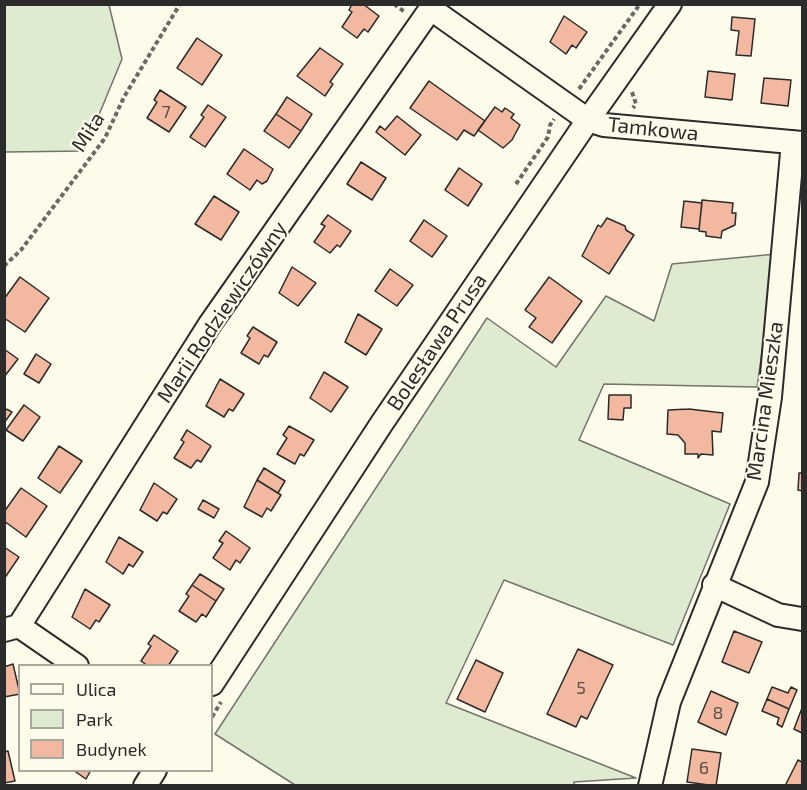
<!DOCTYPE html>
<meta charset="utf-8">
<style>
body{margin:0}
#map{position:relative;width:807px;height:790px;overflow:hidden;background:#fdfbea;font-family:"Exo 2",sans-serif}
canvas{display:block}
.frame{position:absolute;inset:0;border:6px solid #2b2b2b;pointer-events:none}
.legend{position:absolute;left:18px;top:664px;width:195px;height:108px;box-sizing:border-box;background:#fdfbea;border:2px solid #a9a89e;margin:0;padding:8px 10px;list-style:none;font-size:18px;color:#2b2b2b}
.legend li{display:flex;align-items:center;gap:12px;height:30px}
.legend b{width:30px;border:2px solid #a9a89e}
</style>
<div id="map">
<canvas width="807" height="790"></canvas>
<div class="frame"></div>
<ul class="legend">
<li><b style="height:8px;background:#fdfbea"></b>Ulica</li>
<li><b style="height:16px;background:#deebd1"></b>Park</li>
<li><b style="height:16px;background:#f2b8a0"></b>Budynek</li>
</ul>
</div>
<script>
const c = document.querySelector('canvas').getContext('2d');
c.lineJoin = 'round';
function paint(path, color) { c.fillStyle = color; c.fill(path, 'evenodd'); }
const poly = rows => new Path2D(rows.map(r => 'M' + r).join(''));
function strokePath(path, color, width, dash) { c.strokeStyle = color; c.lineWidth = width; c.lineCap = dash ? 'butt' : 'round'; c.setLineDash(dash || []); c.stroke(path); }
function drawText(font, color, halo, rows, align = 'center') {
  c.font = font + ' "Exo 2",sans-serif'; c.lineWidth = 4.5; c.setLineDash([]); c.textBaseline = 'middle'; c.strokeStyle = halo; c.fillStyle = color; for (const [text, x, y, turn = 0] of rows) {
    c.save(); c.translate(x, y); c.rotate((+turn || 0) * Math.PI / 180); c.textAlign = isNaN(turn) ? turn : align; if (halo) c.strokeText(text, 0, 0); c.fillText(text, 0, 0); c.restore();
  }
}
const green = poly([
 [4,5,109,5,122,59,84,151,5,152,4,5],
 [776,254,757,387,604,384,579,440,730,504,673,645,504,580,446,703,636,778,574,782,574,786,295,785,215,734,487,318,556,367,606,296,654,321,672,264,776,254]
]);
paint(green, '#deebd1');
strokePath(green, '#74746e', 1.5);
const building = poly([
 [352,4,363,4,379,16,368,32,364,29,357,38,342,27,352,12,349,10,352,4],
 [564,16,587,32,576,48,572,45,566,54,550,42,564,16],
 [732,17,755,19,751,56,736,55,739,31,731,30,732,17],
 [197,38,222,55,202,85,177,68,197,38],
 [320,48,343,64,330,82,333,84,325,96,297,76,320,48],
 [708,71,735,74,732,100,705,97,708,71],
 [764,78,791,80,788,106,761,103,764,78],
 [429,81,485,121,474,136,464,130,457,140,410,108,429,81],
 [160,90,186,107,169,132,147,118,157,102,154,100,160,90],
 [287,97,312,114,301,131,276,114,287,97],
 [208,105,226,117,205,147,190,137,204,117,201,115,208,105],
 [495,107,502,112,505,108,514,114,511,118,520,125,512,140,503,148,478,130,495,107],
 [276,114,301,131,289,148,264,131,276,114],
 [397,116,421,135,405,155,376,132,380,126,385,130,397,116],
 [244,149,273,169,267,181,262,184,257,180,250,190,227,174,244,149],
 [361,162,386,178,372,200,347,184,361,162],
 [459,168,482,184,468,206,445,190,459,168],
 [214,196,239,212,221,240,195,224,214,196],
 [702,200,733,203,732,213,736,213,735,225,722,231,721,238,706,236,706,232,699,231,702,200],
 [684,201,702,203,699,229,681,227,684,201],
 [328,215,351,231,340,247,337,245,330,253,314,242,325,226,321,224,328,215],
 [607,218,625,226,626,230,634,235,609,274,582,256,598,225,601,227,607,218],
 [424,220,447,236,432,257,410,241,424,220],
 [292,267,316,283,298,306,279,293,292,267],
 [390,269,413,285,397,306,375,291,390,269],
 [20,277,49,298,25,332,4,318,4,299,20,277],
 [549,277,582,301,552,343,529,327,536,318,525,310,549,277],
 [358,314,382,329,366,355,345,342,358,314],
 [253,327,277,342,268,357,264,355,259,364,241,353,250,338,247,336,253,327],
 [4,349,18,359,4,377,4,349],
 [36,354,51,364,39,383,24,374,36,354],
 [324,372,348,387,331,412,310,398,324,372],
 [220,379,244,394,233,411,229,409,224,417,206,406,220,379],
 [609,395,631,395,631,408,624,408,623,420,608,419,609,395],
 [24,405,40,417,23,441,6,430,24,405],
 [4,408,12,412,4,423,4,408],
 [689,409,723,413,721,432,712,431,713,455,701,454,698,458,698,454,685,454,685,443,678,435,667,434,668,410,689,409],
 [289,426,314,440,304,456,300,454,295,464,277,454,287,438,283,435,289,426],
 [187,430,211,446,201,462,197,460,191,468,174,458,184,442,181,440,187,430],
 [59,446,82,461,60,493,38,478,59,446],
 [264,468,285,481,278,493,257,480,264,468],
 [799,473,802,473,802,491,798,490,799,473],
 [257,480,281,495,271,511,267,508,262,517,244,507,257,480],
 [154,483,177,499,167,514,163,512,157,521,140,510,154,483],
 [21,488,47,506,26,537,4,521,4,512,21,488],
 [203,500,219,509,214,518,198,509,203,500],
 [226,531,250,548,240,563,236,560,230,570,213,558,223,543,219,541,226,531],
 [119,537,143,552,133,567,129,564,123,574,106,562,119,537],
 [4,547,19,557,4,579,4,547],
 [200,574,224,589,216,601,192,585,200,574],
 [192,585,216,601,206,617,202,614,196,622,179,611,189,596,186,594,192,585],
 [85,589,110,605,99,622,96,620,90,629,72,617,85,589],
 [734,631,762,642,749,673,722,662,734,631],
 [154,635,178,651,168,666,148,666,141,661,151,646,148,644,154,635],
 [578,649,613,665,587,719,581,716,576,727,547,714,578,649],
 [476,660,503,673,485,712,457,699,476,660],
 [13,664,20,694,4,697,4,667,13,664],
 [772,687,788,693,791,687,797,690,789,709,767,699,772,687],
 [711,691,738,703,726,735,698,722,711,691],
 [767,699,789,709,782,727,777,724,779,718,762,711,767,699],
 [802,708,802,733,794,729,802,708],
 [692,749,721,753,716,786,687,782,692,749],
 [8,751,15,781,4,783,4,752,8,751],
 [798,760,802,762,802,786,785,786,798,760],
 [73,770,91,770,86,779,73,770]
]);
paint(building, '#f2b8a0');
strokePath(building, '#2b2b2b', 1.5);
const minor = poly([
 [431,9,588,120,604,125,802,143],
 [714,585,778,615,802,619],
 [19,626,210,324,434,4],
 [4,630,19,626,77,666],
 [212,684,382,423,588,120,670,4],
 [145,786,155,770],
 [650,786,669,702,757,482,770,397,793,142]
]);
strokePath(minor, '#2b2b2b', 26);
strokePath(poly([
 [394,4,406,13],
 [579,89,640,4],
 [632,92,636,104,633,108],
 [516,184,548,137,550,125,554,119],
 [4,266,21,250,105,138,124,97,180,4],
 [212,717,221,702]
]), '#6a6964', 4, [4.5, 3]);
strokePath(minor, '#fdfbea', 22);
drawText('18px', '#5d4e48', null, [
 ["7",166,112],
 ["5",581,688],
 ["8",718,713],
 ["6",704,768]
]);
drawText('21px', '#2b2b2b', '#fdfbea', [
 ["Tamkowa",653,129,6],
 ["Miła",88,132,-57],
 ["Marii Rodziewiczówny",222,312,-56],
 ["Bolesława Prusa",437,342,-56],
 ["Marcina Mieszka",765,401,-82]
]);
</script>
